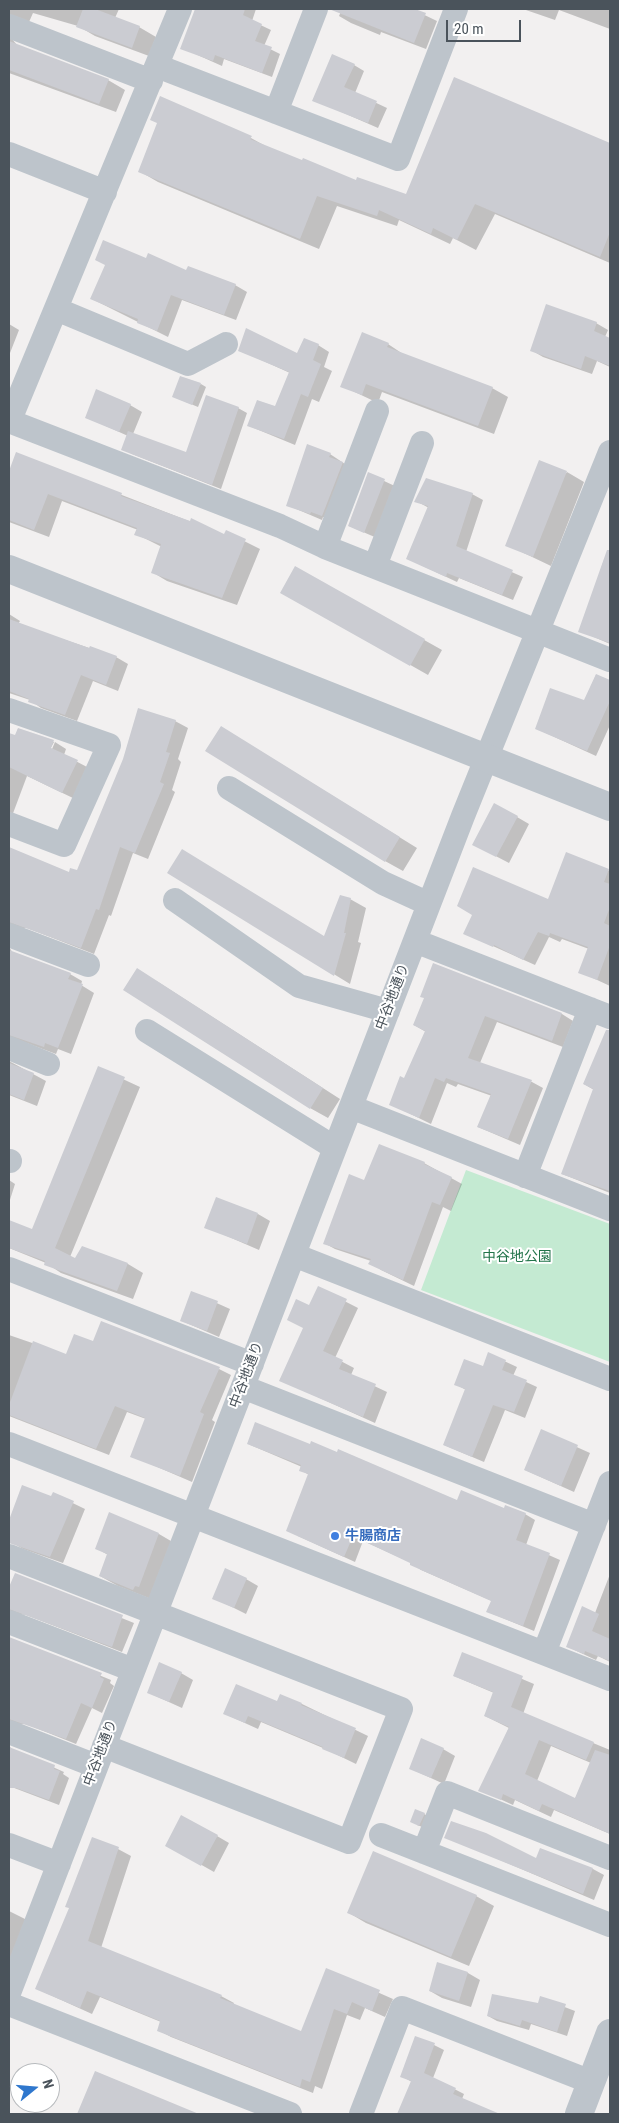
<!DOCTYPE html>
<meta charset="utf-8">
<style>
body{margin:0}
#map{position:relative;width:619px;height:2123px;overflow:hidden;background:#f2f0f0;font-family:"Roboto Condensed",sans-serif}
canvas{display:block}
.frame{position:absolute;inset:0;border:10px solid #4a535b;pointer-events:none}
.north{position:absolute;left:10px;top:2063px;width:50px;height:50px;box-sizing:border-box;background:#fff;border:1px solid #b7babd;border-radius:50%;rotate:73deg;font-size:14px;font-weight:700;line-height:20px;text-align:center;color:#4a535b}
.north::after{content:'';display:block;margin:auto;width:18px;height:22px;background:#2f77cd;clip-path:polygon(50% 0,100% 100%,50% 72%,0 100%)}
.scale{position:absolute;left:446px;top:20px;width:75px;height:22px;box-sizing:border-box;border:2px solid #4a535b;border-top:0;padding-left:6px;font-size:15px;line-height:18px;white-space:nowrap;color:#4a535b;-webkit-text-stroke:4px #fff;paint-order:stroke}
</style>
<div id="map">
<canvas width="619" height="2123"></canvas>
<div class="frame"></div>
<div class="north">N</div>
<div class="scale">20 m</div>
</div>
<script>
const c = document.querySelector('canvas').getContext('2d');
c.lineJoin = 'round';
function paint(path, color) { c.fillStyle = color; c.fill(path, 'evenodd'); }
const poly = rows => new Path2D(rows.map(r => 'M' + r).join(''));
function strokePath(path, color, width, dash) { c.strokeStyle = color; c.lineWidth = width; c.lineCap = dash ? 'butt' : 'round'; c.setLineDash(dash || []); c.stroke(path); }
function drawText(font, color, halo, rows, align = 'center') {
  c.font = font + ' "Roboto Condensed","Noto Sans JP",sans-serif'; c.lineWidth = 4; c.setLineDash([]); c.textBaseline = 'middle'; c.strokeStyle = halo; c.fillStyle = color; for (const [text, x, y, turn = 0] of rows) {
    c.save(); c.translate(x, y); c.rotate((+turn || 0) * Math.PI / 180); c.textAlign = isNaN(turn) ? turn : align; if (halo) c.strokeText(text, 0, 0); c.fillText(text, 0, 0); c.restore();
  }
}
paint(poly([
 [466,1170,610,1224,610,1362,421,1290]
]), '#c4ead2');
paint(poly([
 [9,9,119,9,115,18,139,27,156,37,149,56,95,36,78,26,33,13,29,22,12,39,17,45,108,80,125,90,116,112,9,73],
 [199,9,256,9,252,21,271,30,264,46,280,54,272,77,224,59,222,66,182,48],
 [342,9,412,9,437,21,426,49,381,32,380,35,351,23,339,16],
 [523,9,610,9,610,29,559,10,555,20],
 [354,65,364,71,355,93,387,108,378,128,314,100],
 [455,79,610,144,610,263,495,214,476,250,453,238,450,244,399,220,397,226,337,206,319,249,158,182,139,171,251,138,271,149,357,181,406,196],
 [146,260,235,285,247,292,236,320,182,300,168,337,92,299],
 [596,323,608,330,605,337,610,340,610,367,597,361,592,374,543,357,531,350],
 [9,324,19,330,10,353,9,353],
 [388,344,403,354,492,388,508,397,494,434,382,392,378,403,342,386],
 [318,345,329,352,324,367,332,371,319,402,312,399,295,445,249,426,275,408,290,373,239,350,298,355],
 [201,384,206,387,198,407,174,397],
 [130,405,142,412,133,434,186,454,238,408,247,413,221,489,132,454,123,449,128,436,86,417],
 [16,454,225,535,226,532,260,549,237,605,167,581,152,572,162,547,136,534,138,530,62,501,49,537,9,522,9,475],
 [330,454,354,470,334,522,323,517,322,520,287,505],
 [567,472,584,482,551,566,507,545],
 [369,474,397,487,377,538,349,526],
 [472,494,483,500,466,552,523,577,513,600,459,578,457,582,408,559,429,508,416,501],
 [604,560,610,563,610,644,580,631],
 [296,568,442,650,428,675,282,592],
 [9,614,20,621,18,624,116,657,128,664,118,691,93,681,77,721,41,708,30,700,9,693],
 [596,675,610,681,610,725,596,756,537,729,584,702],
 [175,721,188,728,178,759,181,762,172,790,175,792,148,859,133,853,111,916,109,915,94,954,27,928,19,928,9,937,9,849,70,873,77,872],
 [18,729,54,742,48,753,50,754,55,742,66,749,64,755,89,768,75,799,27,776,9,824,9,734,15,737],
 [239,738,417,848,403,871,385,861],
 [517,817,529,824,509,863,486,851],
 [567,854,610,871,610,986,580,972,589,949,562,939,560,942,549,937,535,965,464,933,549,901],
 [169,873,325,938,350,899,366,908,358,942,361,943,350,984],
 [9,947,13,953,70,974,82,981,81,985,94,993,71,1054,58,1049,56,1054,21,1041,9,1049],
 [155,980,340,1099,328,1118,310,1108],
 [425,998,562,1014,573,1021,563,1047,497,1022,480,1063,532,1082,543,1088,520,1145,478,1127,492,1096,458,1084,456,1087,447,1083,431,1124,390,1104,405,1080,426,1032,414,1025],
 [607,1031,610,1032,610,1193,562,1174,594,1090,584,1084],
 [9,1061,46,1081,37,1106,9,1095],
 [99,1068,140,1087,70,1257,76,1260,128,1264,143,1273,133,1299,61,1273,46,1263,9,1248,10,1222,33,1230],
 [424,1163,462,1184,451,1211,443,1207,414,1286,381,1270,371,1261,335,1249,324,1243,365,1182],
 [9,1180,15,1184,9,1203],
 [258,1214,270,1221,259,1250,206,1227],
 [319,1288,358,1308,335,1358,354,1368,351,1375,387,1392,375,1423,280,1380,305,1329,310,1306],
 [192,1292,230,1309,219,1337,182,1321],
 [9,1335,67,1355,93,1343,219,1369,231,1375,212,1420,215,1422,192,1482,132,1456,146,1419,127,1412,109,1455,9,1416],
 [489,1354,517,1367,513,1376,537,1387,525,1418,505,1410,484,1462,444,1445,466,1390,455,1384,483,1368],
 [541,1431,590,1453,574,1492,525,1470],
 [248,1444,457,1502,525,1514,535,1520,526,1545,560,1560,534,1631,488,1612,492,1601,421,1570,412,1563,363,1541,355,1562,298,1536,309,1475,301,1470,302,1467],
 [23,1487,52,1498,54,1494,85,1509,63,1563,23,1549,11,1542,13,1536,9,1533,9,1524],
 [159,1534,176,1544,151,1599,118,1586,100,1576,108,1555,96,1548],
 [610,1574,610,1662,598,1656,596,1660,568,1647,595,1613],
 [15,1575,134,1623,122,1652,26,1615,18,1614,9,1621,9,1590],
 [246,1579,258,1586,246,1614,214,1598],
 [9,1638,111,1680,110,1683,114,1686,102,1713,92,1708,76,1744,26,1724,9,1725],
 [463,1654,534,1684,523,1714,610,1750,610,1834,554,1810,551,1817,515,1800,513,1805,480,1790,509,1728,485,1716,494,1693,454,1676],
 [551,1746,591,1763,575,1799,537,1781],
 [181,1673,193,1680,182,1708,149,1693],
 [302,1704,368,1736,356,1764,323,1748,261,1722,258,1729,225,1714],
 [9,1746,12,1749,64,1772,63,1774,69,1778,59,1805,9,1786],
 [443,1749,455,1756,444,1784,411,1769],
 [424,1814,430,1817,425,1828,417,1825],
 [217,1836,229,1843,214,1872,177,1851],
 [446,1837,537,1859,593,1869,604,1875,594,1900],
 [118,1849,131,1856,101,1948,221,1996,234,2003,233,2005,302,2033,327,1970,393,1999,385,2017,365,2008,360,2020,347,2015,322,2089,315,2086,313,2093,171,2037,158,2030,161,2022,100,1997,92,2014,37,1989],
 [476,1896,494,1906,469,1966,366,1923,349,1913],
 [9,1911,35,1924,9,1990],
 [438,1964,468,1973,480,1980,471,2007,442,1998,430,1991],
 [541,1998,575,2011,567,2036,531,2024,529,2030,497,2021,488,2016,539,2004],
 [434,2045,444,2050,433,2078,464,2094,462,2099,496,2114,446,2112,445,2114,398,2114,412,2082,401,2076],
 [96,2072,197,2114,78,2114]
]), '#0003');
paint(poly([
 [83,9,95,9,140,26,132,48,76,27],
 [195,9,245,9,243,15,262,24,255,41,272,47,262,73,215,55,213,61,180,49],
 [329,9,415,9,426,13,414,43],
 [9,41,109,79,99,104,9,70],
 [332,54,355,64,344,87,377,101,368,123,312,101],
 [454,77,610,143,610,232,600,257,475,204,457,240,433,228,431,234,379,210,377,216,317,196,300,239,138,172,157,123,150,120,160,96,252,136,250,139,302,160,303,158,356,180,357,177,406,194],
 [103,240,146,258,148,253,186,270,188,266,236,284,224,315,171,295,157,331,137,323,138,319,90,299,105,265,95,260],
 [546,304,597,322,594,331,610,338,610,366,585,356,581,369,530,351],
 [246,328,297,353,304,338,319,344,313,360,321,364,308,397,301,394,284,439,247,426,257,400,275,406,289,372,238,351],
 [362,332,389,343,387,347,493,387,478,426,366,384,362,395,340,387],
 [180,376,201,383,192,405,172,397],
 [96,389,131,404,119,432,85,418],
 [206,395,239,407,212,485,121,450,128,431,186,452],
 [307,444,331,453,329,457,343,462,322,516,311,512,310,514,286,506],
 [16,452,122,493,121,496,190,521,191,518,224,534,226,530,246,539,222,598,151,573,161,544,134,535,137,528,48,494,34,530,9,520,9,471],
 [539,460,567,471,533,557,505,546],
 [368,472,385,479,364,533,348,526],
 [426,478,473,493,456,546,513,570,502,595,447,573,446,577,406,559,428,506,414,502],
 [607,550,610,550,610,643,578,632],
 [295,566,425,639,410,666,280,593],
 [9,619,89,648,90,646,117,656,106,685,81,675,65,715,28,702,29,699,9,691],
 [596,674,610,680,610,701,587,751,535,729,550,688,584,700],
 [138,708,176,720,166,752,170,753,160,782,164,784,135,853,120,847,99,910,96,909,81,948,9,922,9,847,69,872,70,868,77,870,123,759],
 [221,726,400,837,385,862,205,751],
 [18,728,54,740,51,748,78,760,62,793,9,767,9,733,15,735],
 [494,803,518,816,496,857,472,845],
 [182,849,324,936,340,895,351,898,344,933,346,933,334,976,167,873],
 [566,852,609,869,604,882,610,884,610,907,604,923,610,926,610,945,597,980,578,973,588,947,550,933,549,936,538,932,523,960,494,945,493,947,463,934,472,915,457,906,473,867,548,899],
 [9,950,71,973,68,979,83,984,58,1048,45,1043,44,1047,9,1035],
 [433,963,562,1013,552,1041,485,1016,468,1058,532,1080,508,1139,477,1127,491,1094,446,1078,444,1082,435,1078,419,1118,389,1105,400,1076,404,1078,425,1031,413,1025,424,998,420,997],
 [137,968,323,1088,310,1109,123,990],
 [606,1030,610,1030,610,1191,561,1174,593,1089,583,1084],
 [9,1063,34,1073,24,1100,9,1094],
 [98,1066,125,1077,55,1248,75,1258,82,1246,128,1263,117,1291,44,1265,45,1261,9,1248,9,1220,32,1229],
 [379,1144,425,1162,424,1164,452,1177,440,1205,432,1202,403,1280,368,1264,371,1259,323,1244,349,1174,364,1180],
 [216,1197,258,1213,247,1244,204,1228],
 [318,1286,347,1299,323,1351,343,1360,339,1369,376,1384,363,1417,279,1381,303,1328,287,1320,296,1299,309,1305],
 [191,1291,218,1301,207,1331,180,1321],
 [101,1321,220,1367,200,1412,204,1414,180,1476,130,1457,145,1418,115,1406,96,1449,9,1415,9,1405,33,1341,66,1354,74,1334,93,1341],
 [488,1352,506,1360,502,1370,527,1380,514,1412,493,1405,472,1457,443,1445,465,1389,454,1385,464,1359,483,1366],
 [255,1422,310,1444,311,1441,337,1452,338,1449,457,1500,461,1490,504,1508,505,1505,526,1513,516,1540,550,1553,523,1626,486,1612,491,1601,410,1565,410,1563,353,1536,344,1557,286,1531,308,1474,299,1471,301,1465,247,1444],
 [541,1429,578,1445,561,1486,524,1470],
 [22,1485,51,1496,53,1492,74,1501,50,1557,9,1543,9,1520],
 [109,1512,159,1533,139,1587,135,1586,133,1590,99,1576,107,1554,95,1549],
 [225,1568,247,1578,234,1608,212,1599],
 [15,1573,123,1615,112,1647,9,1609,9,1587],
 [582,1606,599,1614,592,1631,610,1639,610,1661,585,1651,584,1654,566,1647],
 [9,1637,102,1673,100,1677,104,1679,92,1708,81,1703,66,1739,9,1719],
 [462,1652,523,1676,511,1707,594,1742,586,1760,539,1740,525,1774,575,1798,595,1750,610,1755,610,1834,542,1804,539,1811,503,1794,501,1800,478,1791,509,1727,484,1716,493,1692,453,1676],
 [159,1662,182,1672,169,1702,147,1693],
 [236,1684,277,1701,280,1694,302,1703,301,1705,356,1728,344,1758,322,1749,323,1747,248,1716,245,1723,223,1714],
 [421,1738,444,1748,431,1778,409,1769],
 [9,1747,55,1765,54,1769,60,1771,49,1800,16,1788,9,1788],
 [415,1809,425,1813,419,1826,410,1822],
 [181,1815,218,1835,201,1866,165,1846],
 [451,1821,486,1833,536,1858,540,1848,593,1868,583,1894,444,1838],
 [92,1837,119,1847,88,1941,222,1995,220,1998,301,2031,326,1968,380,1990,372,2011,352,2002,347,2014,334,2009,310,2082,302,2079,300,2087,157,2031,160,2021,87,1991,80,2008,35,1989,69,1908,65,1907],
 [373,1851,477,1895,451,1957,347,1913],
 [437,1962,468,1972,459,2001,429,1991],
 [492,1994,538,2003,540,1996,566,2004,557,2032,522,2020,520,2026,487,2016],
 [415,2036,435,2043,424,2073,456,2088,453,2094,500,2114,397,2114,411,2081,400,2077],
 [95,2071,199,2114,77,2114]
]), '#cbccd2');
strokePath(poly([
 [9,26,151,81],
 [157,66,398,159,456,9],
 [276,112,316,9],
 [9,154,105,192],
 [56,309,188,364,226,344],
 [9,421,280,526,325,547,610,660],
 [9,422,180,9],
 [325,547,377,411],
 [375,566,422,443],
 [9,710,109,745,64,845,9,824],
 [229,788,383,883,429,904],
 [175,900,299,986,388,1011],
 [9,935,88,965],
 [415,941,610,1017],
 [147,1031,335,1148],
 [9,1048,48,1064],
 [351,1107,610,1209],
 [9,1161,10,1161],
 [525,1176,590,1009],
 [294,1255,610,1379],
 [9,1269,252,1364],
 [243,1387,594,1525],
 [9,1444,610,1679],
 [9,1556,401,1709,349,1842,104,1746],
 [9,1622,133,1670],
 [544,1653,610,1483],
 [9,1732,96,1766],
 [381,1835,610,1925],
 [9,1845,59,1864],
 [424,1852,447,1793,610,1858],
 [9,1993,463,816,610,452],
 [9,2004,290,2114],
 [361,2114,402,2008,591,2082]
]), '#bdc4cb', 24);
strokePath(poly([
 [9,569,610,807],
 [579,2114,610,2033]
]), '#bdc4cb', 28);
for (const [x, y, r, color] of [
 [335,1536,5,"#3f7fe0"]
]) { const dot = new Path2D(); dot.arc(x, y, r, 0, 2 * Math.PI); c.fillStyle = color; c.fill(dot); strokePath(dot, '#fff', 2); }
drawText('14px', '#4a535b', '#fff', [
 ["中谷地通り",393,997,-69],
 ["中谷地通り",247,1375,-69],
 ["中谷地通り",101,1753,-69]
]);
drawText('14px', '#22744a', '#fff', [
 ["中谷地公園",517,1257]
]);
drawText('bold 14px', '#366cbe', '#fff', [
 ["牛腸商店",345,1536]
], 'left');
</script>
